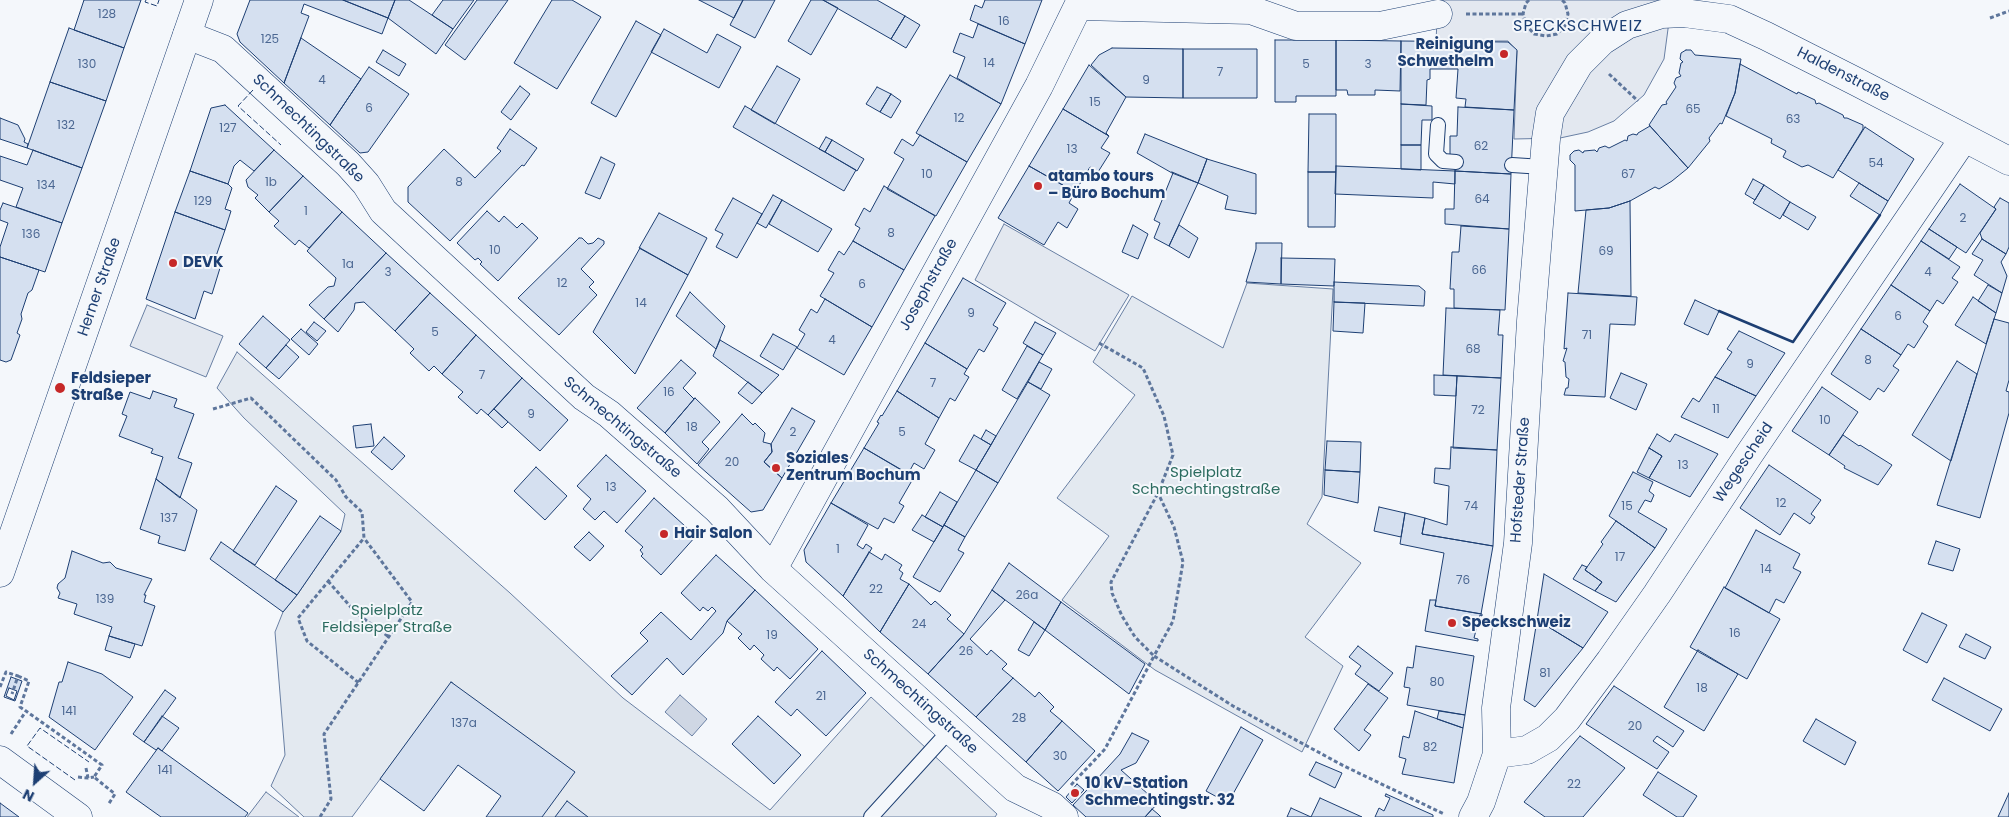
<!DOCTYPE html>
<meta charset="utf-8">
<style>
body{margin:0}
#map{position:relative;width:2009px;height:817px;overflow:hidden;background:#f4f7fb;font-family:Poppins,sans-serif}
canvas{display:block}
.north{position:absolute;left:10px;top:757px;width:50px;height:50px;-webkit-text-stroke:4px #f4f7fb;paint-order:stroke;rotate:206deg;font-size:14px;font-weight:700;line-height:20px;text-align:center;color:#1d3f73}
.north::after{content:'';display:block;margin:auto;width:18px;height:22px;background:#1d3f73;clip-path:polygon(50% 0,100% 100%,50% 72%,0 100%)}
</style>
<div id="map">
<canvas width="2009" height="817"></canvas>
<div class="north">N</div>
</div>
<script>
const c = document.querySelector('canvas').getContext('2d');
c.lineJoin = 'round';
function paint(path, color) { c.fillStyle = color; c.fill(path, 'evenodd'); }
const poly = rows => new Path2D(rows.map(r => 'M' + r).join(''));
function strokePath(path, color, width, dash) { c.strokeStyle = color; c.lineWidth = width; c.lineCap = dash ? 'butt' : 'round'; c.setLineDash(dash || []); c.stroke(path); }
function drawText(font, color, halo, rows, align = 'center') {
  c.font = font + ' Poppins,sans-serif'; c.lineWidth = 4; c.setLineDash([]); c.textBaseline = 'middle'; c.strokeStyle = halo; c.fillStyle = color; for (const [text, x, y, turn = 0] of rows) {
    c.save(); c.translate(x, y); c.rotate((+turn || 0) * Math.PI / 180); c.textAlign = isNaN(turn) ? turn : align; if (halo) c.strokeText(text, 0, 0); c.fillText(text, 0, 0); c.restore();
  }
}
const green = poly([
 [1247,283,1333,289,1322,497,1307,524,1361,563,1305,637,1343,666,1302,752,1155,670,1062,600,1109,536,1057,498,1135,395,1093,362,1132,296,1223,348,1247,283],
 [237,352,510,593,623,698,770,810,871,697,997,814,995,817,542,817,452,682,352,817,304,817,271,786,285,755,275,632,283,612,297,595,341,531,345,514,244,418,217,388,237,352]
]);
paint(green, '#e3e9f0');
strokePath(green, '#687fa3', 1);
const parking = poly([
 [1443,0,1667,0,1670,14,1664,59,1644,95,1614,121,1588,132,1560,138,1514,139,1517,51,1508,41,1436,41,1437,21,1443,0],
 [1004,224,1129,295,1095,351,975,280,1004,224],
 [147,305,223,336,206,377,130,346,147,305],
 [266,792,299,817,247,817,266,792]
]);
paint(parking, '#e3e8f0');
strokePath(parking, '#687fa3', 1);
const water = poly([
 [680,695,707,719,692,736,665,712,680,695]
]);
paint(water, '#cfd7e4');
strokePath(water, '#687fa3', 1);
const building = poly([
 [84,0,141,0,124,48,74,30,84,0],
 [250,0,343,0,388,18,382,34,304,4,301,13,309,16,284,83,240,42,237,34,250,0],
 [343,0,395,0,388,18,343,0],
 [395,0,409,0,453,29,436,54,388,18,395,0],
 [443,0,474,0,453,29,432,15,443,0],
 [477,0,508,0,465,60,445,45,477,0],
 [552,0,572,0,601,17,557,89,514,63,552,0],
 [699,0,743,0,734,18,699,0],
 [743,0,775,0,755,38,730,25,743,0],
 [811,0,823,0,838,8,811,55,788,41,811,0],
 [823,0,877,0,905,16,891,39,823,0],
 [985,0,1042,0,1025,44,970,20,975,5,982,8,985,0],
 [905,16,920,25,906,48,891,39,905,16],
 [636,21,661,35,616,117,591,103,636,21],
 [978,24,1025,44,1001,104,957,78,965,57,953,52,960,33,973,38,978,24],
 [69,28,124,48,106,101,50,82,69,28],
 [664,29,707,53,717,34,741,47,719,88,651,52,664,29],
 [301,38,361,79,330,125,284,83,301,38],
 [1275,40,1336,40,1336,96,1296,96,1296,102,1275,102,1275,40],
 [1336,40,1401,41,1400,91,1375,90,1375,95,1348,95,1347,90,1336,90,1336,40],
 [1401,41,1508,42,1517,50,1514,110,1465,107,1466,99,1456,98,1458,69,1430,69,1430,79,1427,80,1426,105,1401,104,1401,41],
 [1112,48,1183,49,1183,98,1126,97,1091,65,1099,55,1112,48],
 [1183,49,1257,49,1257,98,1183,98,1183,49],
 [383,50,406,64,399,76,376,62,383,50],
 [1686,50,1691,50,1695,55,1741,59,1735,93,1722,124,1720,123,1709,138,1710,141,1688,168,1649,125,1662,105,1667,104,1666,102,1676,87,1674,83,1676,78,1681,76,1679,73,1681,63,1683,62,1680,59,1681,53,1686,50],
 [1740,64,1797,94,1798,92,1815,100,1816,104,1819,103,1843,115,1844,118,1847,118,1863,125,1863,129,1833,178,1808,165,1802,167,1783,157,1786,151,1771,143,1772,139,1726,116,1735,93,1740,64],
 [1089,65,1126,97,1106,133,1109,136,1063,109,1089,65],
 [777,66,800,79,775,124,751,110,777,66],
 [369,67,409,94,368,152,360,153,330,125,369,67],
 [950,75,1001,104,967,162,916,133,950,75],
 [50,82,106,101,82,168,27,148,50,82],
 [520,86,530,94,511,120,501,112,520,86],
 [877,87,891,94,880,112,866,104,877,87],
 [891,94,901,101,891,118,880,112,891,94],
 [1401,104,1432,106,1432,120,1422,120,1421,145,1401,145,1401,104],
 [225,105,274,150,254,171,240,160,234,166,228,184,190,171,211,108,225,105],
 [745,106,856,170,844,191,733,127,745,106],
 [1458,107,1514,110,1511,174,1455,171,1456,156,1450,155,1450,136,1457,136,1458,107],
 [1063,109,1109,136,1101,148,1110,153,1098,172,1090,167,1075,192,1029,166,1063,109],
 [1309,114,1336,114,1336,172,1308,172,1309,114],
 [0,118,18,125,25,139,24,142,28,144,27,148,0,139,0,118],
 [1650,126,1688,168,1672,181,1659,189,1655,187,1630,201,1609,208,1575,211,1575,165,1570,160,1570,155,1574,151,1579,150,1583,153,1584,151,1595,150,1597,152,1599,148,1605,146,1609,148,1625,140,1627,141,1628,136,1633,134,1637,135,1638,133,1650,126],
 [1865,127,1914,159,1888,201,1838,170,1865,127],
 [510,129,537,148,524,166,522,165,450,241,408,202,408,187,444,149,475,178,501,151,497,148,510,129],
 [1145,134,1207,159,1198,183,1172,173,1137,153,1145,134],
 [920,135,967,162,936,216,887,189,904,159,894,153,902,139,913,146,920,135],
 [826,137,832,140,825,152,819,149,826,137],
 [832,140,864,159,857,171,825,152,832,140],
 [1401,145,1421,145,1421,170,1401,169,1401,145],
 [33,150,82,168,62,223,16,207,23,188,0,180,0,156,27,165,33,150],
 [274,150,303,176,269,212,255,198,258,195,248,187,246,180,274,150],
 [601,157,615,164,600,199,585,193,601,157],
 [1207,159,1256,174,1256,214,1225,209,1228,196,1198,183,1207,159],
 [1029,166,1075,192,1069,203,1078,209,1067,228,1058,222,1044,245,998,218,1029,166],
 [1336,166,1455,171,1455,184,1433,182,1433,198,1335,194,1336,166],
 [190,171,228,184,232,188,225,209,231,211,225,230,175,212,190,171],
 [1455,171,1511,174,1509,229,1445,224,1445,209,1454,209,1455,171],
 [1172,172,1198,183,1169,246,1154,238,1160,223,1154,220,1173,173,1172,172],
 [1308,172,1336,172,1335,227,1308,227,1308,172],
 [303,176,342,212,309,248,299,240,295,245,274,226,279,221,269,212,303,176],
 [1753,179,1764,185,1755,200,1745,194,1753,179],
 [1859,183,1888,201,1880,215,1850,196,1859,183],
 [1960,184,1996,209,1966,253,1929,229,1960,184],
 [1764,185,1790,202,1780,219,1753,203,1764,185],
 [884,186,935,216,904,270,853,241,860,228,855,225,864,208,870,212,884,186],
 [773,195,782,200,766,228,757,223,773,195],
 [733,198,762,214,737,258,716,247,723,234,715,230,733,198],
 [2000,198,2009,203,2009,247,2006,254,1982,239,1980,233,1996,209,1994,207,2000,198],
 [782,200,832,229,818,252,769,224,782,200],
 [1630,201,1631,296,1578,293,1586,210,1609,208,1630,201],
 [1790,202,1816,217,1808,230,1783,215,1790,202],
 [3,203,62,223,45,272,0,257,0,247,8,223,0,220,0,210,3,203],
 [487,211,499,222,504,216,517,228,522,223,538,238,498,281,480,264,482,262,478,258,475,260,457,243,487,211],
 [175,212,225,230,213,265,220,268,212,294,204,291,195,319,146,299,175,212],
 [342,212,386,253,324,319,309,305,328,287,334,286,336,278,307,251,342,212],
 [659,213,707,238,688,275,639,248,659,213],
 [1133,225,1148,234,1138,259,1122,252,1133,225],
 [1179,225,1198,238,1189,258,1169,246,1179,225],
 [1461,226,1509,229,1505,310,1454,308,1454,289,1450,289,1452,252,1459,252,1461,226],
 [1929,229,1957,247,1949,259,1921,241,1929,229],
 [579,238,582,238,588,244,593,243,598,238,604,241,604,244,581,269,594,282,589,287,597,295,559,335,518,298,579,238],
 [1982,239,2006,254,2001,262,2007,276,2002,293,1974,275,1983,260,1972,254,1982,239],
 [853,241,904,270,872,327,820,296,834,273,828,270,839,251,844,255,853,241],
 [1921,241,1960,267,1952,278,1958,282,1943,304,1937,300,1930,311,1891,285,1921,241],
 [1256,243,1282,243,1281,284,1246,282,1256,249,1256,243],
 [640,248,688,275,635,374,593,332,640,248],
 [386,253,430,293,395,331,364,302,355,303,354,310,338,332,324,319,386,253],
 [0,257,39,270,32,290,28,293,21,314,22,319,17,333,20,335,11,360,6,362,0,360,0,257],
 [1281,258,1335,259,1334,286,1281,284,1281,258],
 [963,278,1006,303,993,325,998,328,984,352,979,349,967,369,925,343,963,278],
 [1334,282,1419,286,1425,291,1424,306,1334,302,1334,282],
 [1891,285,1930,311,1923,322,1928,326,1914,348,1908,344,1901,355,1861,329,1891,285],
 [1988,285,2002,293,1996,313,1978,301,1988,285],
 [690,292,725,326,716,349,676,316,690,292],
 [430,293,476,335,442,374,434,366,429,371,410,353,414,349,395,331,430,293],
 [1568,293,1637,297,1635,325,1610,324,1605,397,1564,395,1566,388,1568,388,1569,379,1566,377,1565,362,1563,361,1567,348,1564,349,1568,293],
 [1973,297,1996,313,1986,344,1955,325,1973,297],
 [825,299,872,327,844,375,797,348,805,334,799,330,811,309,817,313,825,299],
 [1695,300,1719,311,1708,335,1684,324,1695,300],
 [1334,302,1365,303,1363,333,1333,331,1334,302],
 [1446,308,1500,310,1498,335,1503,335,1501,378,1443,375,1446,308],
 [263,316,290,340,266,368,239,344,263,316],
 [1994,319,2009,323,2009,380,2006,391,2009,392,2009,413,1980,518,1937,505,1994,319],
 [314,322,326,331,317,341,306,332,314,322],
 [1035,322,1056,333,1043,355,1023,343,1035,322],
 [301,329,318,344,309,355,291,339,301,329],
 [1861,329,1901,355,1893,366,1899,370,1884,392,1878,388,1870,400,1831,374,1861,329],
 [1739,331,1785,353,1756,396,1715,377,1732,352,1727,349,1739,331],
 [773,334,797,347,783,370,760,356,773,334],
 [476,335,522,378,488,415,481,409,477,414,458,397,463,392,442,374,476,335],
 [720,340,779,375,762,393,713,356,720,340],
 [925,343,967,369,964,374,969,377,955,401,950,398,939,418,897,391,925,343],
 [286,345,299,357,279,379,266,368,286,345],
 [1027,346,1043,355,1017,399,1002,390,1027,346],
 [681,360,696,373,683,388,694,399,665,433,637,408,681,360],
 [1957,361,1977,374,1951,461,1912,435,1957,361],
 [1039,362,1052,369,1041,389,1028,382,1039,362],
 [1621,373,1647,384,1636,410,1610,398,1621,373],
 [1434,375,1457,376,1456,396,1434,395,1434,375],
 [1457,376,1501,378,1497,450,1453,448,1457,376],
 [1715,377,1756,396,1728,438,1681,417,1693,398,1699,402,1715,377],
 [522,378,568,420,540,451,494,409,522,378],
 [748,382,762,393,752,404,738,393,748,382],
 [1028,382,1050,395,998,483,976,470,1028,382],
 [1822,387,1858,412,1829,455,1792,431,1822,387],
 [153,391,177,399,174,407,194,414,178,458,192,463,180,498,156,479,163,457,151,453,153,449,119,436,127,416,122,414,130,392,150,399,153,391],
 [897,391,939,418,925,444,935,450,924,469,914,463,908,474,864,448,879,423,877,422,881,415,882,416,897,391],
 [695,398,720,422,702,442,709,449,697,464,665,433,695,398],
 [792,408,815,421,782,478,764,462,772,452,771,444,792,408],
 [494,409,508,422,502,428,488,415,494,409],
 [742,414,753,425,755,423,765,433,763,442,771,444,772,452,764,462,782,478,763,510,751,512,698,465,742,414],
 [371,424,374,446,356,448,353,426,371,424],
 [986,430,996,436,991,445,981,439,986,430],
 [1657,434,1670,442,1675,434,1718,454,1690,497,1649,478,1662,456,1649,448,1657,434],
 [974,435,991,445,976,470,959,461,974,435],
 [1843,435,1859,446,1860,445,1892,465,1878,485,1844,468,1845,466,1829,455,1843,435],
 [384,437,405,456,392,470,371,452,384,437],
 [1327,441,1361,442,1360,472,1325,470,1327,441],
 [1451,447,1497,450,1493,546,1422,534,1425,518,1447,525,1449,486,1434,483,1435,468,1450,469,1451,447],
 [864,448,914,477,899,503,904,506,894,523,884,518,878,529,831,503,864,448],
 [1649,448,1662,456,1649,478,1637,472,1649,448],
 [606,455,646,491,617,523,604,511,595,520,583,509,591,499,577,486,606,455],
 [1769,465,1821,500,1811,514,1815,517,1810,524,1794,513,1780,535,1740,508,1769,465],
 [536,467,567,496,545,520,514,491,536,467],
 [976,470,998,483,965,537,944,525,976,470],
 [1325,470,1360,472,1358,503,1324,495,1325,470],
 [1633,472,1653,482,1649,491,1654,495,1651,502,1645,500,1638,512,1667,529,1655,548,1609,516,1633,472],
 [156,479,197,510,185,551,158,543,160,536,140,529,156,479],
 [276,486,297,501,255,565,233,551,276,486],
 [940,492,957,502,943,527,925,517,940,492],
 [654,498,696,536,661,575,641,556,643,554,640,550,643,547,625,531,654,498],
 [831,503,868,525,857,545,863,549,866,544,872,548,843,596,806,562,804,550,831,503],
 [1379,507,1405,513,1401,537,1374,531,1379,507],
 [1405,513,1425,518,1422,534,1493,546,1481,614,1435,606,1444,553,1400,544,1405,513],
 [922,515,943,527,934,542,912,530,922,515],
 [320,516,341,531,297,595,275,580,320,516],
 [1616,521,1655,548,1616,602,1595,591,1602,582,1585,570,1603,544,1601,542,1616,521],
 [944,525,965,537,958,550,964,553,940,592,913,577,944,525],
 [1756,530,1800,554,1793,568,1801,572,1784,603,1776,599,1769,613,1725,588,1756,530],
 [589,532,604,546,590,561,574,547,589,532],
 [1936,541,1960,549,1953,571,1928,564,1936,541],
 [221,542,297,595,283,612,210,559,221,542],
 [72,551,103,563,110,562,116,568,152,579,144,595,146,595,144,602,155,606,142,646,109,636,112,627,74,614,77,604,58,598,60,593,57,588,58,584,65,578,72,551],
 [869,552,882,560,885,554,902,565,899,570,903,573,900,579,909,584,880,632,843,596,869,552],
 [716,555,755,590,727,621,723,633,683,675,667,658,632,695,611,676,648,641,640,633,661,612,691,640,716,611,712,607,708,611,703,607,700,611,681,593,716,555],
 [1009,563,1061,602,1045,630,992,590,1009,563],
 [1582,565,1587,567,1585,570,1602,582,1595,591,1573,579,1582,565],
 [1544,574,1608,612,1583,648,1537,620,1544,574],
 [909,584,931,605,935,601,951,615,947,619,964,634,928,674,880,632,909,584],
 [1724,587,1780,619,1747,679,1690,647,1724,587],
 [755,590,818,649,790,679,777,667,774,671,761,659,764,655,754,645,750,650,738,638,742,634,727,621,755,590],
 [992,590,1005,600,970,639,987,655,991,650,1007,664,1002,669,1013,678,976,717,928,674,964,634,992,590],
 [1430,600,1436,600,1435,606,1482,614,1482,616,1480,615,1474,638,1478,639,1478,641,1425,631,1430,600],
 [1061,602,1145,664,1129,694,1045,630,1061,602],
 [1922,613,1947,625,1927,663,1903,650,1922,613],
 [1537,620,1583,648,1535,707,1524,700,1537,620],
 [1034,622,1045,630,1029,656,1018,650,1034,622],
 [1966,634,1991,647,1985,659,1959,647,1966,634],
 [109,636,135,644,130,658,105,650,109,636],
 [1358,646,1393,673,1379,691,1355,674,1361,666,1349,657,1358,646],
 [1416,646,1474,656,1465,715,1407,705,1410,688,1404,687,1407,667,1413,668,1416,646],
 [1698,650,1738,674,1704,731,1664,707,1698,650],
 [822,651,866,693,826,736,797,709,791,716,775,702,822,651],
 [68,662,102,674,133,697,95,750,49,717,59,682,62,682,68,662],
 [11,677,22,681,15,701,4,697,11,677],
 [1013,678,1035,697,1039,692,1054,707,1050,711,1062,721,1026,762,976,717,1013,678],
 [1944,678,2002,709,1990,731,1932,700,1944,678],
 [451,682,575,772,542,817,486,817,501,796,458,765,424,811,380,779,451,682],
 [1368,684,1388,698,1364,730,1371,735,1359,751,1334,729,1368,684],
 [1614,686,1684,731,1673,747,1657,736,1653,741,1669,752,1657,769,1586,724,1614,686],
 [9,688,17,691,14,700,6,696,9,688],
 [165,690,176,698,144,742,133,734,165,690],
 [1415,711,1463,728,1454,783,1402,774,1406,759,1399,757,1403,736,1409,738,1415,711],
 [1439,711,1465,715,1463,728,1437,719,1439,711],
 [162,716,179,728,162,751,158,748,156,750,144,742,162,716],
 [758,716,801,755,774,784,732,744,758,716],
 [1816,719,1856,742,1845,765,1803,741,1816,719],
 [1062,721,1095,751,1058,791,1026,762,1062,721],
 [1241,727,1263,740,1228,803,1206,791,1241,727],
 [1132,733,1149,741,1136,763,1121,770,1158,803,1145,817,1086,817,1073,805,1120,754,1132,733],
 [1580,736,1625,768,1583,817,1545,817,1524,802,1580,736],
 [158,748,248,813,245,817,161,817,126,792,158,748],
 [1316,762,1342,773,1335,788,1309,775,1316,762],
 [1658,772,1697,796,1683,817,1677,817,1643,795,1658,772],
 [1077,784,1084,790,1072,803,1066,797,1077,784],
 [2009,793,2009,817,1998,817,2009,793],
 [1386,794,1433,815,1433,817,1375,817,1379,808,1384,811,1390,798,1385,796,1386,794],
 [1320,798,1362,817,1311,817,1320,798],
 [567,801,588,817,555,817,567,801],
 [0,803,19,817,0,817,0,803],
 [1291,808,1311,817,1287,817,1291,808],
 [1152,809,1158,814,1161,817,1145,817,1152,809]
]);
paint(building, '#d5e0f0');
strokePath(building, '#1d3f73', 1);
const lane = poly([
 [1438,125,1436,154,1443,161,1456,162],
 [1512,165,1543,167],
 [871,817,950,730]
]);
const street = poly([
 [1079,6,1251,10,1296,26,1380,26,1438,14],
 [187,35,223,49,348,164,366,184,383,211,584,397,609,414,717,509,773,569,1015,788,1052,806,1064,817],
 [773,569,1039,86,1081,0],
 [1497,754,1527,750,1548,738,1567,719,1610,661,1657,594,1748,456,1964,138],
 [0,760,78,817],
 [1473,817,1481,802,1497,754,1496,708,1518,543,1531,321,1546,139,1550,113,1579,64,1602,41,1627,25,1662,14,1684,13,1729,19,1766,36,1855,81,2009,161]
]);
const primary = poly([
 [0,573,199,0]
]);
strokePath(lane, '#1d3f73', 16);
strokePath(street, '#1d3f73', 29);
strokePath(primary, '#1d3f73', 29);
strokePath(poly([
 [1529,0,1526,3,1523,14,1526,25,1534,34,1546,36,1557,34,1565,26,1568,14,1565,3,1562,0],
 [1466,14,1523,14],
 [1990,18,2009,11],
 [1609,74,1638,101],
 [1099,343,1143,368,1164,416,1173,455,1158,493,1174,527,1183,562,1173,621,1154,656,1233,706,1344,766,1444,814],
 [213,409,251,398,336,480,346,497,362,512,364,538,298,618,307,641,359,683],
 [328,581,356,613,389,637],
 [18,676,29,681,20,707,26,711],
 [0,687,6,672,18,676,12,694],
 [11,734,26,711,102,765,94,777,115,794,108,805],
 [86,768,88,778,94,777],
 [78,777,88,778],
 [1071,785,1105,749,1154,656,1135,637,1122,616,1112,593,1111,582,1158,493],
 [320,817,331,799,324,734,412,602,364,538]
]), '#5e769c', 3, [4, 2.5]);
strokePath(lane, '#f4f7fb', 14);
strokePath(street, '#f4f7fb', 28);
strokePath(primary, '#f4f7fb', 28);
strokePath(poly([
 [146,0,145,2,157,6,159,0],
 [253,90,238,106,281,145],
 [75,780,27,746,40,728,89,762]
]), '#1d3f73', 1, [6, 2.5]);
strokePath(poly([
 [1719,311,1793,342,1880,215]
]), '#1d3f73', 2.5);
for (const [x, y, r, color] of [
 [1504,54,5,"#c62828"],
 [1038,186,5,"#c62828"],
 [173,263,5,"#c62828"],
 [60,388,6,"#c62828"],
 [776,468,5,"#c62828"],
 [664,534,5,"#c62828"],
 [1452,623,5,"#c62828"],
 [1075,793,5,"#c62828"]
]) { const dot = new Path2D(); dot.arc(x, y, r, 0, 2 * Math.PI); c.fillStyle = color; c.fill(dot); strokePath(dot, '#f4f7fb', 2); }
drawText('12px', '#4b6792', null, [
 ["128",107,15],
 ["16",1004,22],
 ["125",270,40],
 ["14",989,64],
 ["130",87,65],
 ["5",1306,65],
 ["3",1368,65],
 ["7",1220,73],
 ["4",322,81],
 ["9",1146,81],
 ["15",1095,103],
 ["6",369,109],
 ["65",1693,110],
 ["12",959,119],
 ["63",1793,120],
 ["132",66,126],
 ["127",228,129],
 ["62",1481,147],
 ["13",1072,150],
 ["54",1876,164],
 ["10",927,175],
 ["67",1628,175],
 ["1b",271,183],
 ["8",459,183],
 ["134",46,186],
 ["64",1482,200],
 ["129",203,202],
 ["1",306,212],
 ["2",1963,219],
 ["8",891,234],
 ["136",31,235],
 ["10",495,251],
 ["69",1606,252],
 ["1a",348,265],
 ["66",1479,271],
 ["3",388,273],
 ["4",1928,273],
 ["12",562,284],
 ["6",862,285],
 ["14",641,304],
 ["9",971,314],
 ["6",1898,317],
 ["5",435,333],
 ["71",1587,336],
 ["4",832,341],
 ["68",1473,350],
 ["8",1868,361],
 ["9",1750,365],
 ["7",482,376],
 ["7",933,384],
 ["16",669,393],
 ["11",1716,410],
 ["72",1478,411],
 ["9",531,415],
 ["10",1825,421],
 ["18",692,428],
 ["2",793,433],
 ["5",902,433],
 ["20",732,463],
 ["13",1683,466],
 ["13",611,488],
 ["12",1781,504],
 ["74",1471,507],
 ["15",1627,507],
 ["137",169,519],
 ["1",838,550],
 ["17",1620,558],
 ["14",1766,570],
 ["76",1463,581],
 ["22",876,590],
 ["26a",1027,596],
 ["139",105,600],
 ["24",919,625],
 ["16",1735,634],
 ["19",772,636],
 ["26",966,652],
 ["81",1545,674],
 ["80",1437,683],
 ["18",1702,689],
 ["21",821,697],
 ["141",69,712],
 ["28",1019,719],
 ["137a",464,724],
 ["20",1635,727],
 ["82",1430,748],
 ["30",1060,757],
 ["141",165,771],
 ["22",1574,785]
]);
drawText('bold 15px', '#1d3f73', '#f4f7fb', [
 ["Reinigung",1494,45,"right"],
 ["Schwethelm",1494,62,"right"],
 ["atambo tours",1048,177],
 ["– Büro Bochum",1048,194],
 ["DEVK",183,263],
 ["Feldsieper",71,379],
 ["Straße",71,396],
 ["Soziales",786,459],
 ["Zentrum Bochum",786,476],
 ["Hair Salon",674,534],
 ["Speckschweiz",1462,623],
 ["10 kV-Station",1085,784],
 ["Schmechtingstr. 32",1085,801]
], 'left');
drawText('15px', '#1d3f73', '#f4f7fb', [
 ["Haldenstraße",1843,75,27],
 ["Schmechtingstraße",308,129,44],
 ["Josephstraße",929,285,-61],
 ["Herner Straße",100,287,-71],
 ["Schmechtingstraße",622,428,40],
 ["Wegescheid",1744,463,-56],
 ["Hofsteder Straße",1521,480,-86],
 ["Schmechtingstraße",920,702,42]
]);
drawText('15px', '#2c6c60', '#f4f7fb', [
 ["Spielplatz",1206,473],
 ["Schmechtingstraße",1206,490],
 ["Spielplatz",387,611],
 ["Feldsieper Straße",387,628]
]);
c.letterSpacing = '1px';
drawText('16px', '#1d3f73', '#f4f7fb', [
 ["SPECKSCHWEIZ",1578,27]
]);
c.letterSpacing = '0px';
</script>
